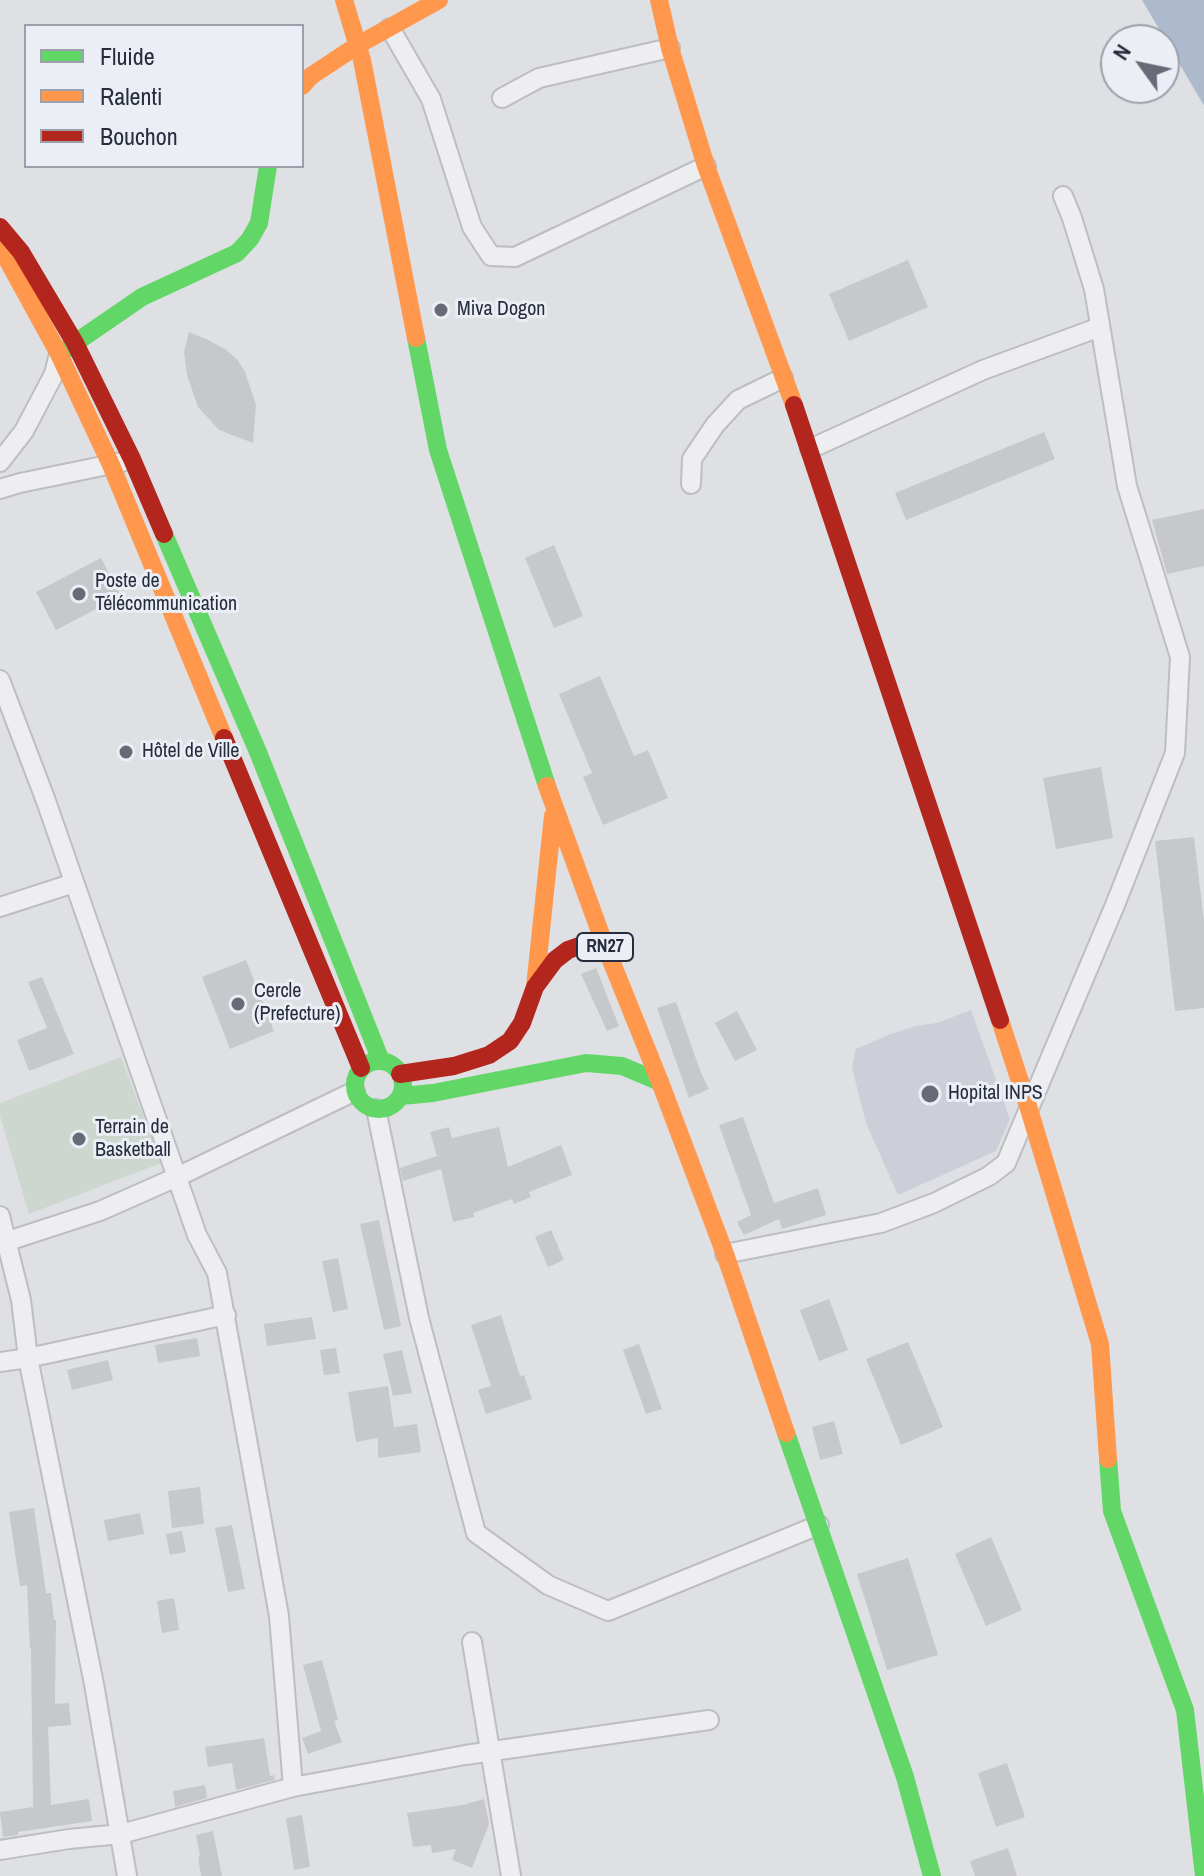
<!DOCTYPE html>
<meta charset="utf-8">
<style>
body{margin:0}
#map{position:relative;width:1204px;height:1876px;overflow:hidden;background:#dee0e4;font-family:"Archivo Narrow",sans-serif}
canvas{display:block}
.legend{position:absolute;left:24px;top:24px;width:280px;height:144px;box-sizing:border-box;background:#ebeef4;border:2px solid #9da0aa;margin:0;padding:10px 14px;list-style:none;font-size:24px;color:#272c3c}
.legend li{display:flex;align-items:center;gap:16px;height:40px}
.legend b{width:40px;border:2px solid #9da0aa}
.north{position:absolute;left:1100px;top:24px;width:80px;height:80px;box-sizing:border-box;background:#ebeef4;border:2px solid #9da0aa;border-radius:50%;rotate:303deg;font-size:22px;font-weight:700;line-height:32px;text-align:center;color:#272c3c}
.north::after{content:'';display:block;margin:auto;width:28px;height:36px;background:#676b77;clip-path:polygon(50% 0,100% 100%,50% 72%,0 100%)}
</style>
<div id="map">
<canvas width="1204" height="1876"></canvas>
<ul class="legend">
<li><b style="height:10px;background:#63d668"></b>Fluide</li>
<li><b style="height:10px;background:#ff974d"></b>Ralenti</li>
<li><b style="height:10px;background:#b3261e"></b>Bouchon</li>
</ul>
<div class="north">N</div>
</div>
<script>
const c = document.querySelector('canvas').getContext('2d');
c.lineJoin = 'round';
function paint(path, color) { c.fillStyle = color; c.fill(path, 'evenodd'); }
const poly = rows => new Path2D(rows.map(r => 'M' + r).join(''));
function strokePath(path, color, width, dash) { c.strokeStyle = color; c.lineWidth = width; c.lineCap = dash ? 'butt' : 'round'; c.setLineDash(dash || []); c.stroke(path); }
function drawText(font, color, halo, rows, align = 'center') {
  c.font = font + ' "Archivo Narrow",sans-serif'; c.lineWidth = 6; c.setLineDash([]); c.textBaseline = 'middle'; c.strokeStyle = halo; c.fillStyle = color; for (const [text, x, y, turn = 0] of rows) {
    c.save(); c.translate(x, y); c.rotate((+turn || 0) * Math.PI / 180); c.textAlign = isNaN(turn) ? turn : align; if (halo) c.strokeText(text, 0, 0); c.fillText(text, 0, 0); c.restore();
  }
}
paint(poly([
 [971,1010,1010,1119,996,1151,898,1195,866,1123,852,1068,856,1049,891,1034,915,1026,937,1023]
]), '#cccfd7');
paint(poly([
 [121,1057,161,1163,29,1214,0,1116,0,1103]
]), '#ced7cf');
paint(poly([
 [1142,0,1204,0,1204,105,1203,104]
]), '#adbace');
paint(poly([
 [908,260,928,307,849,341,829,294],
 [189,332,206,339,225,349,237,359,245,372,256,405,253,443,219,430,198,407,187,375,184,352],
 [1044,432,1055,459,906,520,895,493],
 [1204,509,1204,566,1167,574,1152,520],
 [554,545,583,616,554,628,525,558],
 [101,558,121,596,56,630,36,592],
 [600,676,634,756,648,750,668,798,603,825,583,777,592,773,559,694],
 [1101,767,1113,838,1056,849,1043,778],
 [1194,837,1204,922,1204,1008,1175,1011,1155,841],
 [246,960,274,1031,230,1049,202,977],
 [596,968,619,1026,607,1031,581,974],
 [42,977,74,1054,29,1071,17,1040,47,1028,28,982],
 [676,1002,701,1073,709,1089,689,1098,657,1008],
 [737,1011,757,1050,735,1061,715,1023],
 [743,1117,774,1203,818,1188,826,1215,782,1229,779,1219,744,1235,737,1222,751,1215,719,1125],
 [449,1127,452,1138,499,1127,508,1167,561,1145,572,1175,529,1192,531,1197,514,1204,512,1199,473,1213,474,1217,453,1222,441,1169,403,1181,400,1168,437,1156,430,1132],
 [379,1220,401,1326,384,1330,360,1224],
 [551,1230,564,1260,548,1267,535,1237],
 [338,1258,348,1309,333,1312,322,1261],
 [829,1299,848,1350,819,1361,800,1310],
 [501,1315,520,1376,524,1375,532,1399,486,1414,478,1390,491,1386,471,1325],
 [312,1317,316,1339,267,1346,264,1324],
 [197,1338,200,1356,158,1363,155,1345],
 [908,1342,943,1427,901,1445,866,1359],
 [639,1344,662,1409,646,1414,623,1350],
 [336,1348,340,1373,324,1375,320,1350],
 [402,1350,412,1393,393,1396,383,1354],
 [108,1360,113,1380,72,1390,67,1370],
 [388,1386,394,1427,417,1424,421,1452,378,1458,378,1438,356,1442,348,1392],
 [834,1421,843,1454,820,1460,812,1427],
 [200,1487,204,1524,172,1528,168,1491],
 [34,1508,46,1593,51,1593,54,1620,56,1620,55,1704,69,1703,71,1725,48,1727,51,1805,89,1799,92,1821,18,1832,18,1835,3,1837,0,1812,33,1807,31,1648,30,1648,27,1585,20,1586,9,1512],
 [140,1513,144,1534,108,1541,104,1520],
 [232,1525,245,1589,228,1592,215,1528],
 [182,1531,186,1552,170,1555,166,1534],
 [991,1537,1022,1610,986,1626,955,1554],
 [908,1558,938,1655,887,1670,857,1574],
 [174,1598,179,1630,162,1633,157,1601],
 [322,1660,338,1720,334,1721,342,1742,308,1754,302,1738,321,1731,303,1665],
 [264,1738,270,1776,274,1775,275,1780,236,1790,232,1763,208,1767,205,1747],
 [1007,1763,1025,1817,996,1827,978,1773],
 [205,1785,207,1798,175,1807,173,1791],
 [484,1799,489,1824,472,1868,452,1860,456,1849,432,1853,431,1845,413,1847,407,1813,463,1805],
 [302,1815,310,1867,294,1870,286,1818],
 [213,1831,222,1876,201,1876,198,1857,200,1856,196,1835],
 [1008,1848,1017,1876,975,1876,970,1861]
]), '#c7c8cc');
const street = poly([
 [390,28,431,99,472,227,491,256,515,257,706,166],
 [502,98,539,78,670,48],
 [810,449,983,370,1100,327],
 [0,462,24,431,54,374,59,354],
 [691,484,692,459,715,425,738,400,783,378],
 [0,489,20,483,122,462],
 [0,680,46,801,197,1235,217,1273,279,1616,293,1787],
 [0,907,74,883],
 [376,1109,419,1318,476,1533,548,1585,608,1611,819,1525],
 [0,1216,21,1300,28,1358,94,1684,127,1876],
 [5,1242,100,1211,177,1177,355,1091],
 [725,1254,881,1223,934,1203,989,1176,1006,1163,1115,905,1175,753,1180,657,1127,486,1094,289,1072,218,1063,196],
 [0,1362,28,1358,226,1315],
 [472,1642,511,1876],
 [0,1850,69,1839,121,1834,293,1787,465,1755,709,1720]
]);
strokePath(street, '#bdbec2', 22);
strokePath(street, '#eeeef0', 18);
strokePath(poly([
 [416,338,438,450,547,786],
 [62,352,142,297,237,253,250,239,259,223,268,166],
 [164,534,258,752,381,1061],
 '355 1085a24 24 0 1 1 48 0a24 24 0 1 1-48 0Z',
 [401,1096,433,1093,586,1063,622,1066,660,1082],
 [786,1433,905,1777,932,1876],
 [1108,1459,1112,1511,1185,1710,1204,1876]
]), '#63d668', 18);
strokePath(poly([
 [344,0,362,60,416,338],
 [659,0,670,48,706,166,794,405],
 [302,86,311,76,358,45,439,0],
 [5,248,8,261,59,354,111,465,224,738],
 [547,786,604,943,660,1082,725,1254,786,1433],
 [535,987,553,816],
 [1000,1020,1029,1109,1100,1344,1108,1459]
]), '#ff974d', 18);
strokePath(poly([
 [0,227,21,252,75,343,132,459,164,534],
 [794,405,1000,1020],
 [224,738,361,1068],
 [400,1074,454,1066,489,1055,510,1041,522,1023,535,987,555,960,568,950,582,945,604,943]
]), '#b3261e', 18);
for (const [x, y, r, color] of [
 [441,310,8,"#676b77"],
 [79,594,8,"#676b77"],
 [126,752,8,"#676b77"],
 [238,1004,8,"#676b77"],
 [930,1094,10,"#676b77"],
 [79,1139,8,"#676b77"]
]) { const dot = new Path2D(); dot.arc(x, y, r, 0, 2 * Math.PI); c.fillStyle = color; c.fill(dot); strokePath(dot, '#ebeef4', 3); }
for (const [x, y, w] of [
 [605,947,56]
]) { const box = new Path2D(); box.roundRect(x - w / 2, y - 14, w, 28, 6); c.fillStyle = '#ebeef4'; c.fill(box); strokePath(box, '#272c3c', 2); }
drawText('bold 18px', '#272c3c', null, [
 ["RN27",605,947]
]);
drawText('20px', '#272c3c', '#ebeef4', [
 ["Miva Dogon",457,310],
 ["Poste de",95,582],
 ["Télécommunication",95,605],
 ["Hôtel de Ville",142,752],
 ["Cercle",254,992],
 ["(Prefecture)",254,1015],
 ["Hopital INPS",948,1094],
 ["Terrain de",95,1128],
 ["Basketball",95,1151]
], 'left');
</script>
